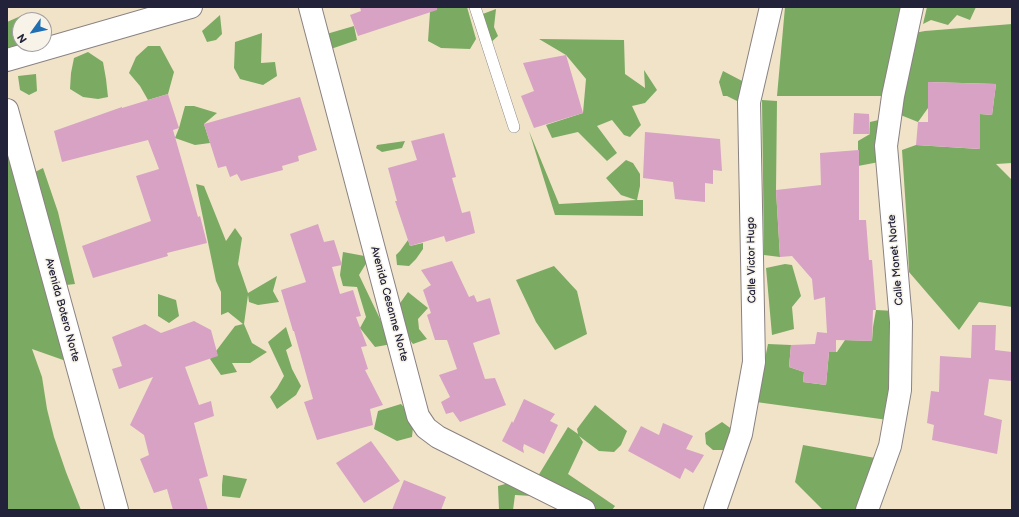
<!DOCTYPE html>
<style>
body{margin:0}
#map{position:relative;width:1019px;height:517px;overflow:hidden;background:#f1e3c8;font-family:"Balsamiq Sans",sans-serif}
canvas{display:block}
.frame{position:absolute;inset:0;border:8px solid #22223b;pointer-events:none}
.north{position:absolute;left:12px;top:12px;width:40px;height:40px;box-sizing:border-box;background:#f7f3e8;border:1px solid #a29fa3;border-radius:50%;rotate:237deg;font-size:11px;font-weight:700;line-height:16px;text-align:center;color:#22223b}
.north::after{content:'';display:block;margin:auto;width:14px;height:18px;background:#1f6fb2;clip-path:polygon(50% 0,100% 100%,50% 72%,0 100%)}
</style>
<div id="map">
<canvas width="1019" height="517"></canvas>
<div class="frame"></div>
<div class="north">N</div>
</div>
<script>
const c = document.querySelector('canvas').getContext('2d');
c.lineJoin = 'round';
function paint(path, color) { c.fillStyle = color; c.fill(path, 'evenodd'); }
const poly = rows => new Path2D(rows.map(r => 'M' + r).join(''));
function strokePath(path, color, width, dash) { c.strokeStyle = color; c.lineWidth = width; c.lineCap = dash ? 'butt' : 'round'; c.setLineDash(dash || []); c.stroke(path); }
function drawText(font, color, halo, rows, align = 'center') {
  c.font = font + ' "Balsamiq Sans",sans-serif'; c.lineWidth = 3; c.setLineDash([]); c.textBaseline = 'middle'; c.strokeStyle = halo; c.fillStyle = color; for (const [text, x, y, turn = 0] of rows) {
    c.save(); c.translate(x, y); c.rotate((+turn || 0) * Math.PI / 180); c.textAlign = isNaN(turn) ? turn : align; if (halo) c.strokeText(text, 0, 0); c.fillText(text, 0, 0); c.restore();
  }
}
paint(poly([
 [429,7,467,7,476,39,470,49,441,48,428,41,430,12],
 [785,7,908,7,890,96,777,96],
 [927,7,976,7,970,20,957,15,948,25,931,20,923,24],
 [496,9,494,27,498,36,488,45,480,15],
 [23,15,25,20,20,20,21,44,7,48,7,22],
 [220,15,222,34,216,40,207,42,202,31],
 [1012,24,1012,163,996,164,1012,180,1012,307,979,302,959,330,909,272,907,225,902,150,916,145,979,149,980,114,992,115,996,84,928,82,928,108,918,122,893,112,914,33,925,31],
 [354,26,357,40,325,51,323,35],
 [262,33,261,63,275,62,277,76,263,85,240,79,234,68,235,42],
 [539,39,624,40,625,74,645,88,644,70,657,90,645,103,632,106,641,125,630,137,624,135,612,120,597,126,617,153,607,161,578,132,552,138,546,125,583,113,586,79,566,55],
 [148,46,160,46,174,72,168,94,148,100,140,86,129,73,136,57],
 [88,52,103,62,106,79,108,97,98,99,83,97,70,89,71,73,74,58],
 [723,71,746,83,744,96,737,101,727,96,723,96,719,82],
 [36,74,37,91,29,95,20,90,18,76],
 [762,100,777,101,776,190,780,257,764,255],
 [185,106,194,106,217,113,204,124,210,143,195,145,175,138,179,128],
 [883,119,879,162,858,166,858,141,870,134,870,122],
 [529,131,559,204,636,200,621,195,606,178,626,160,633,163,640,174,640,186,637,200,643,200,643,216,555,215],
 [405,141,402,148,382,152,376,148,377,145],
 [7,149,66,361,32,349,42,377,47,409,54,437,66,472,81,510,7,510],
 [43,168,58,212,75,284,66,285,35,172],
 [196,184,204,186,226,241,235,228,242,238,238,264,248,293,277,276,273,291,279,302,258,305,249,302,248,295,244,324,252,343,267,352,250,363,232,363,237,372,221,375,210,359,235,326,243,324,228,312,221,315,221,292,216,281],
 [408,240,410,246,423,243,423,249,416,259,409,266,397,265,396,255,400,251],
 [343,252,370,257,359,275,392,344,375,347,360,328,366,317,357,287,343,286,340,275],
 [785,264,792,265,801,296,792,307,794,329,772,335,766,268],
 [554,266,577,291,587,334,555,350,536,322,516,280],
 [408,292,428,308,418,319,419,329,427,339,413,344,405,334,398,306],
 [158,294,176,300,179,316,169,323,158,316],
 [876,310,895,311,888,420,756,402,768,344,791,345,789,367,804,372,803,382,826,385,829,352,837,352,845,340,872,341,873,327],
 [286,327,292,346,286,350,292,369,301,386,296,395,277,409,270,397,277,388,284,376,268,342],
 [401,404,414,418,412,437,397,441,374,429,378,411],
 [595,405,627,431,621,445,614,452,599,451,579,436,583,442,568,474,615,506,612,510,594,510,538,476,568,427,578,434,577,429],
 [722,422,733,430,726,450,713,450,706,444,705,433],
 [803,445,881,459,863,510,823,510,795,482],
 [223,475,247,479,240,498,222,496,222,485],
 [516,481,532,496,515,495,513,510,499,510,498,486]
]), '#7baa63');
paint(poly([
 [360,7,437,7,437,10,358,36,350,15,361,11],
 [566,55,583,113,534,128,521,96,534,91,523,63],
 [928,82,996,84,992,115,980,114,980,149,916,145,918,122,928,122],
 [168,94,179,128,173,130,198,217,200,216,207,243,167,253,168,256,93,278,82,246,151,221,136,176,159,169,148,140,62,162,54,131,122,107,122,108],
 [300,97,317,150,298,156,299,161,282,166,283,170,241,181,237,174,230,177,226,166,218,168,204,124],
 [854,113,869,114,870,134,853,134],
 [645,132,720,139,722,171,713,170,713,184,705,183,705,202,675,199,673,182,643,178],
 [444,133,456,177,452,178,462,213,470,211,475,233,446,242,444,236,410,246,395,201,397,201,388,168,417,160,411,141],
 [859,150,859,220,866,220,869,260,872,260,876,310,873,310,872,341,836,340,836,352,829,352,826,385,803,382,804,372,789,367,791,345,815,344,817,332,827,333,825,297,814,300,812,279,792,256,780,257,776,190,821,185,820,153],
 [318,224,324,242,334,240,342,265,332,267,340,294,353,290,361,316,356,317,367,346,361,347,368,369,365,370,383,405,370,409,373,425,317,440,304,402,313,399,294,331,293,331,281,290,306,282,290,234],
 [452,261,469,297,474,295,477,302,490,298,500,334,473,343,485,379,495,378,506,405,460,422,453,412,446,414,441,402,450,397,439,375,457,369,447,340,435,340,427,315,431,313,423,290,431,285,421,270],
 [194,321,211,330,218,356,185,367,199,405,211,401,214,416,194,423,208,476,199,479,208,510,173,510,167,489,154,493,140,459,149,455,144,435,130,425,153,377,119,389,112,369,122,366,112,337,145,324,161,333],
 [972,325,996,325,995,350,1012,352,1012,381,989,379,984,415,1002,420,997,454,932,440,934,425,927,423,931,391,939,392,940,356,971,358],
 [524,399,555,414,550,421,558,425,544,454,524,444,523,448,524,453,502,441,512,421,513,423],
 [663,423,693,436,686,449,704,455,693,473,685,468,680,479,628,451,641,426,659,435],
 [371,441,400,481,364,503,336,463],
 [404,480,446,497,441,510,392,510]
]), '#d7a2c4');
const service = poly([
 [475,7,514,127]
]);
const minor = poly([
 [310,7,418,416,426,428,438,437,584,510],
 [7,60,191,7],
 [7,110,117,510],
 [715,510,741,434,754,362,749,102,771,7],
 [867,510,890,446,900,390,901,322,886,146,893,96,912,7]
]);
strokePath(service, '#8a8282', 12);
strokePath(minor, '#8a8282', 24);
strokePath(service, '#fff', 11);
strokePath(minor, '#fff', 22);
drawText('11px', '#22223b', '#f7f3e8', [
 ["Calle Victor Hugo",752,260,-91],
 ["Calle Monet Norte",896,260,-95],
 ["Avenida Cesanne Norte",389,304,75],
 ["Avenida Botero Norte",62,310,75]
]);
</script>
